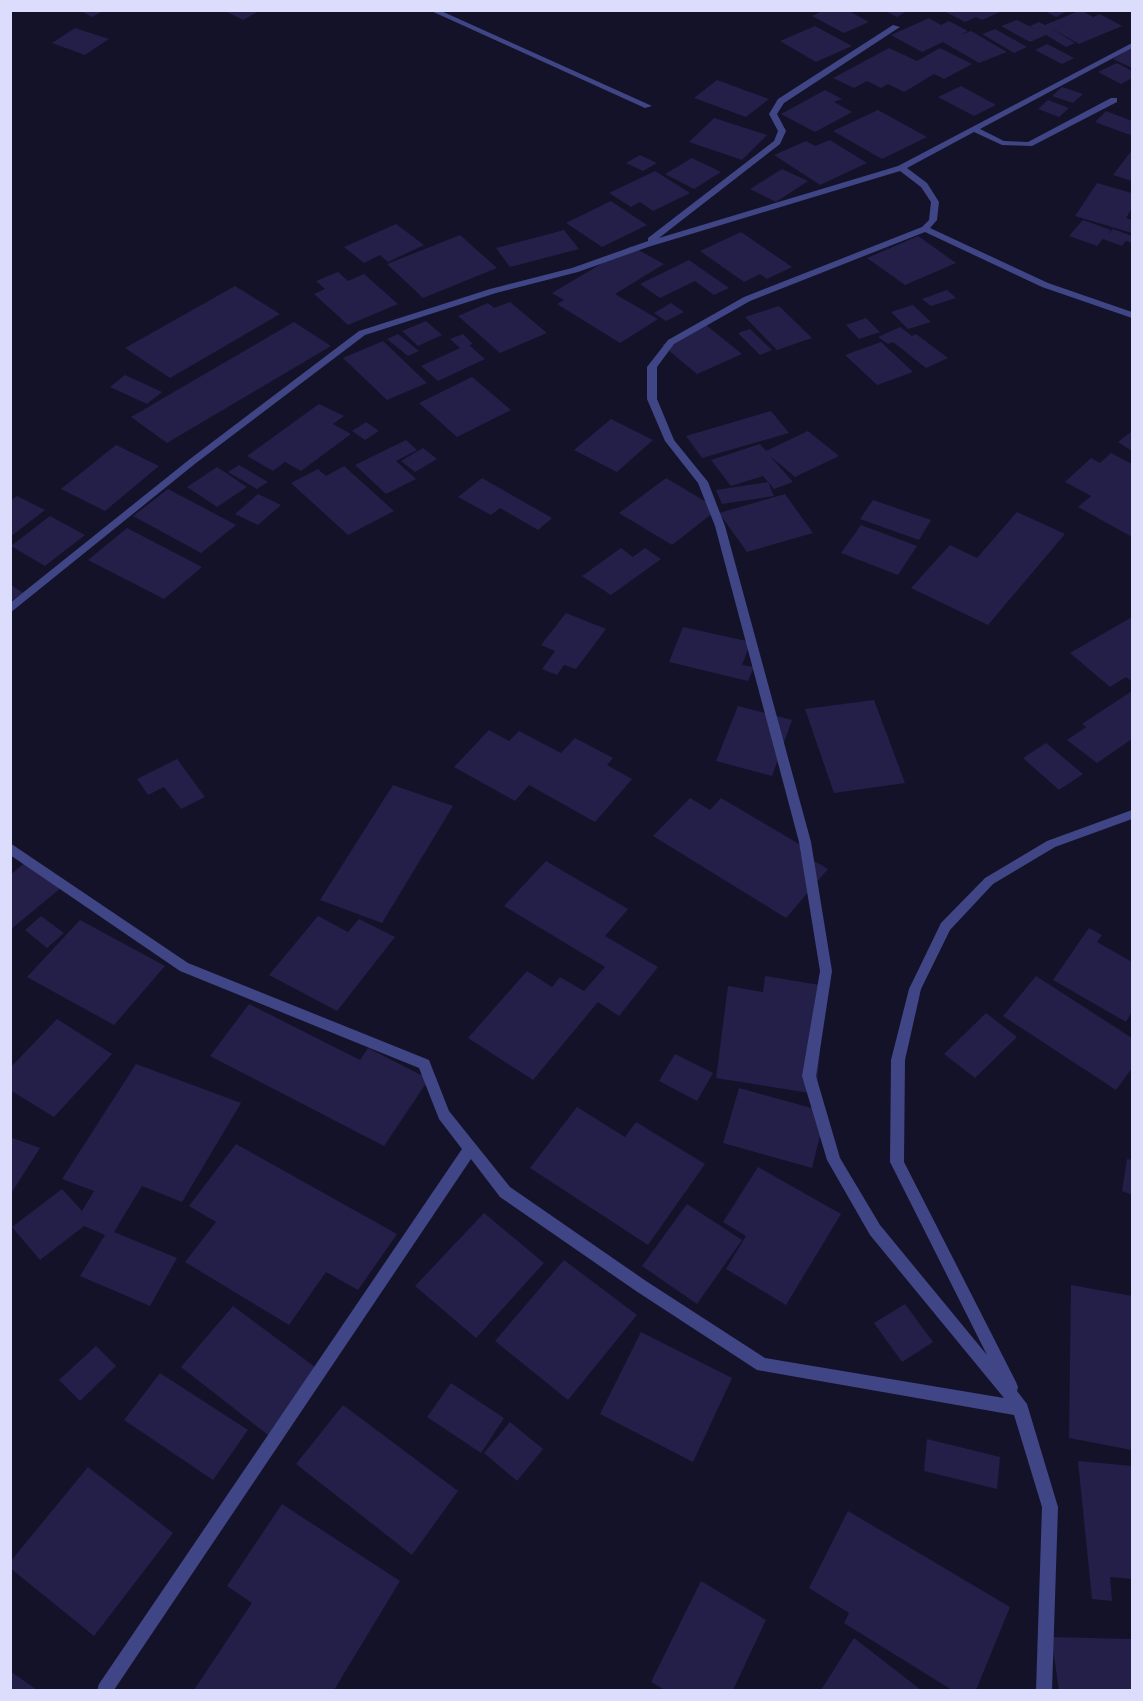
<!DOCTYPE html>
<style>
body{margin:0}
#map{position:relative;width:1143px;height:1701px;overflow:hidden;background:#131229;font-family:Poppins,sans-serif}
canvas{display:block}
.frame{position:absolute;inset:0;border:12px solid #dcdcfd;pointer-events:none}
</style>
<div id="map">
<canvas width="1143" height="1701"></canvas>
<div class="frame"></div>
</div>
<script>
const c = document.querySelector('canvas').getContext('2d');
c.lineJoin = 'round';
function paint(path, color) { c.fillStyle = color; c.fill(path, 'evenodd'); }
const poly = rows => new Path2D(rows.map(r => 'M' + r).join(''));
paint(poly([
 [79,10,105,10,92,17],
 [223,10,261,10,243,20],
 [824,10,847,10,869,22,844,33,812,16],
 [883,10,909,10,897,17],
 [942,10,997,10,1000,12,982,20,976,17,965,22],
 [1043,10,1069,10,1056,17],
 [1081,10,1093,17,1100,14,1122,26,1079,44,1049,27,1075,43,1066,47,1046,35,1030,42,1001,26,1017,20,1035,29,1030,26,1039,22,1045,25],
 [929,18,941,25,949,21,968,31,960,35,971,31,1007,52,979,63,943,42,922,52,891,35],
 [815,26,852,46,816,62,780,41],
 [75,28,109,39,85,55,52,43],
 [995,29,1027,47,1014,53,982,34],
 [1047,44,1074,58,1062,64,1035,50],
 [1132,47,1132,68,1113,59],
 [889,48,917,61,940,48,972,64,944,79,934,74,904,92,888,84,881,88,867,81,854,88,833,78],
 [1117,63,1132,71,1132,78,1121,84,1098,72],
 [717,80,769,99,746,117,694,98],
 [961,86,996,105,974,116,938,97],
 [1062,87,1083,94,1073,103,1052,96],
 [825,90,842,99,834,102,852,112,815,132,781,114],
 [1048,100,1069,108,1059,117,1038,109],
 [878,110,927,137,882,159,833,131],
 [1106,111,1132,121,1132,133,1130,135,1095,122],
 [714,118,767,135,742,160,689,142],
 [830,140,867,163,820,185,774,155,806,141,815,146],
 [1132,150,1132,181,1113,175],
 [640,155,657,163,643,171,626,163],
 [692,158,721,172,694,189,665,174],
 [782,169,808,181,776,202,750,189],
 [655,171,690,193,653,211,640,202,631,207,609,193],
 [1097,183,1132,193,1132,208,1126,218,1132,220,1132,233,1075,216],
 [611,201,647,225,602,247,566,223],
 [1083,220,1111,230,1107,235,1113,229,1132,236,1132,243,1126,241,1122,246,1103,239,1097,246,1069,236],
 [396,224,424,245,388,262,380,255,364,263,344,247],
 [564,230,579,249,510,267,496,248],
 [741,232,792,267,767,279,760,274,744,282,700,251],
 [460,235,497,268,423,298,387,264],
 [918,236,956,263,905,285,867,258],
 [631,246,664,264,615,294,658,319,620,343,557,304,564,300,552,293],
 [689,260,729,288,714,295,695,281,660,298,640,284],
 [338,272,348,281,364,274,398,304,348,325,314,294,325,289,316,281],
 [235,286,280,314,170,378,125,348],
 [947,290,956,298,931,306,922,299],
 [510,302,547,333,500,353,458,316,488,303,494,308],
 [671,303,684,312,666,321,654,313],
 [913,305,931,322,908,329,891,312],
 [779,306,812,338,777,350,745,317],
 [866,318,880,332,859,339,846,325],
 [426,321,442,335,418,346,402,331],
 [294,322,331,346,167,443,131,417],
 [706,325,742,354,697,374,662,345],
 [900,327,912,336,916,334,948,358,926,368,893,342,888,344,878,337],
 [750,329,772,350,760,355,738,333],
 [398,334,419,351,408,356,387,339],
 [463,334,473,344,469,345,485,359,438,381,421,366,460,348,450,339],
 [383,341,427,383,387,400,343,358],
 [881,342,913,372,877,385,845,355],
 [125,375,162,392,147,404,110,387],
 [472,377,511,410,457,437,419,403],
 [319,404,344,416,333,424,351,434,301,471,285,462,273,471,247,456],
 [771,411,789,433,702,458,686,436],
 [611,419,653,440,617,472,574,450],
 [366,422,379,431,365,440,352,431],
 [808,431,839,456,795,477,770,456,793,482,774,489,763,476,731,486,711,460,760,444,766,451],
 [1132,431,1132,451,1118,442],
 [406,440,417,450,396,461,416,479,386,494,355,465],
 [116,445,159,466,105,511,61,489],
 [423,448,437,459,415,472,401,461],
 [1111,453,1132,464,1132,537,1078,507,1091,496,1065,482,1091,458,1100,463],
 [239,465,268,482,257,489,228,472],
 [344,466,394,511,348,535,291,483,318,469,326,476],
 [217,467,247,487,217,507,187,487],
 [482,478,552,518,538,530,500,508,491,515,458,497],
 [666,478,718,509,672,545,619,513],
 [768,482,774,496,722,504,716,490],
 [168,489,236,525,201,553,133,516],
 [258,494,281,505,258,525,235,514],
 [785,494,813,533,747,552,719,513],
 [17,496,45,510,10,537,10,501],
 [873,500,931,520,919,540,860,519],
 [1017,512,1065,534,988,625,911,588,950,545,977,558],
 [50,516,85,535,45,566,11,546],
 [861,525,917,546,898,575,841,553],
 [127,528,202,567,164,599,88,560],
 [621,548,633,557,645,548,661,559,611,595,582,576],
 [10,584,23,593,10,602],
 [566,613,606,629,576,669,564,665,557,675,542,669,555,651,541,645],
 [1132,617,1132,682,1126,677,1110,687,1070,653],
 [683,627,751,642,742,665,754,667,748,681,669,662],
 [1132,691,1132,739,1097,763,1067,740,1086,727,1082,724],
 [874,700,905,783,834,793,805,709],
 [738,706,792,720,772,776,716,761],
 [489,730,509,741,519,731,561,753,575,738,613,758,607,765,632,779,595,822,529,785,515,801,454,767],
 [1046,743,1083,774,1059,790,1023,758],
 [177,759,205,797,181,809,164,787,148,795,137,779],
 [393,785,453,806,382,923,320,900],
 [690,798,710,810,721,798,804,847,800,853,828,869,786,918,653,836],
 [27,861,62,887,10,930,10,875],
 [546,861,628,909,605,936,658,967,619,1016,598,1002,533,1080,468,1038,527,971,552,987,560,977,584,991,605,967,504,906],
 [41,916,64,933,47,948,25,930],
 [318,916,348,932,359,919,395,937,337,1011,269,975],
 [80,920,165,966,114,1025,27,977],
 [1089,928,1102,935,1097,942,1132,962,1132,1011,1126,1022,1053,980],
 [765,976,820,985,822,1029,816,1094,716,1078,728,986,763,992],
 [1036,976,1132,1038,1132,1068,1116,1090,1003,1016],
 [249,1004,360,1060,368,1048,429,1079,384,1146,210,1056],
 [986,1013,1017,1037,975,1078,944,1054],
 [57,1019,112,1054,54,1117,10,1090,10,1068],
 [675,1054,713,1073,697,1101,659,1081],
 [136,1064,241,1103,182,1202,142,1186,114,1232,177,1258,150,1306,80,1276,105,1235,84,1226,40,1260,12,1227,62,1189,82,1211,94,1191,62,1179],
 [739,1088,826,1112,812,1168,723,1143],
 [577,1107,625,1137,636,1122,705,1164,648,1245,530,1168],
 [10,1137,40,1148,10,1195],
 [236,1144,397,1234,358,1290,326,1272,289,1325,185,1262,216,1222,189,1206],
 [1127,1159,1132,1160,1132,1195,1122,1191],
 [758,1167,841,1214,786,1305,726,1269,746,1236,723,1222],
 [687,1204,742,1240,697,1304,642,1266],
 [484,1213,544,1263,476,1338,415,1286],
 [564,1260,637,1315,568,1400,495,1341],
 [1071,1285,1132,1296,1132,1450,1069,1438],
 [905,1304,933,1342,902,1362,874,1323],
 [233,1306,319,1370,268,1435,181,1367],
 [641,1332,732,1378,693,1462,600,1414],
 [96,1346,116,1366,80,1401,59,1380],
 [160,1373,248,1430,213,1480,124,1420],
 [451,1383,504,1418,481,1453,427,1417],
 [343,1405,458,1491,412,1555,296,1464],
 [510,1422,543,1449,517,1481,484,1453],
 [927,1439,1000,1457,997,1489,924,1471],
 [1078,1461,1132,1466,1132,1579,1110,1577,1112,1601,1092,1599],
 [88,1467,173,1533,94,1636,10,1568,10,1562],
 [282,1504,400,1581,334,1690,194,1690,252,1603,227,1586],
 [848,1511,1010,1607,976,1690,952,1690,844,1623,849,1613,809,1588],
 [701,1581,766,1620,733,1690,665,1690,651,1682],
 [1051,1637,1132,1639,1132,1690,1059,1690],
 [854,1638,921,1690,821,1690],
 [10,1671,37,1690,10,1690]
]), '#231f49');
paint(poly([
 [429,10,439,10,652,106,645,108,429,10],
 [893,25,900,27,784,103,777,114,786,131,780,144,659,238,898,166,1132,43,1132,48,980,129,1004,141,1028,142,1111,98,1117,98,1117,102,1032,146,1002,145,974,132,907,168,927,183,939,202,937,220,930,228,1048,283,1132,312,1132,318,1042,287,925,232,750,301,674,344,657,367,657,399,674,440,708,482,725,526,811,842,832,971,816,1076,840,1158,880,1225,987,1355,890,1162,891,1060,909,989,941,923,985,878,1047,841,1132,810,1132,819,1055,847,993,884,950,930,921,989,905,1060,904,1162,1016,1382,1018,1387,1017,1391,1027,1404,1058,1507,1052,1690,1036,1690,1042,1507,1014,1415,757,1370,636,1291,500,1197,471,1159,114,1690,97,1690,99,1684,462,1149,439,1119,419,1068,180,971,10,855,10,843,188,963,429,1060,449,1111,510,1187,646,1281,765,1358,1004,1398,870,1235,827,1160,802,1076,820,971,799,842,715,526,698,483,665,441,647,399,647,367,668,340,744,297,922,227,929,220,931,202,921,187,900,171,648,247,578,272,496,293,365,335,196,463,10,613,10,603,190,459,359,331,490,289,572,268,648,241,648,238,774,141,778,131,769,114,778,99,893,25]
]), '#404585');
</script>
